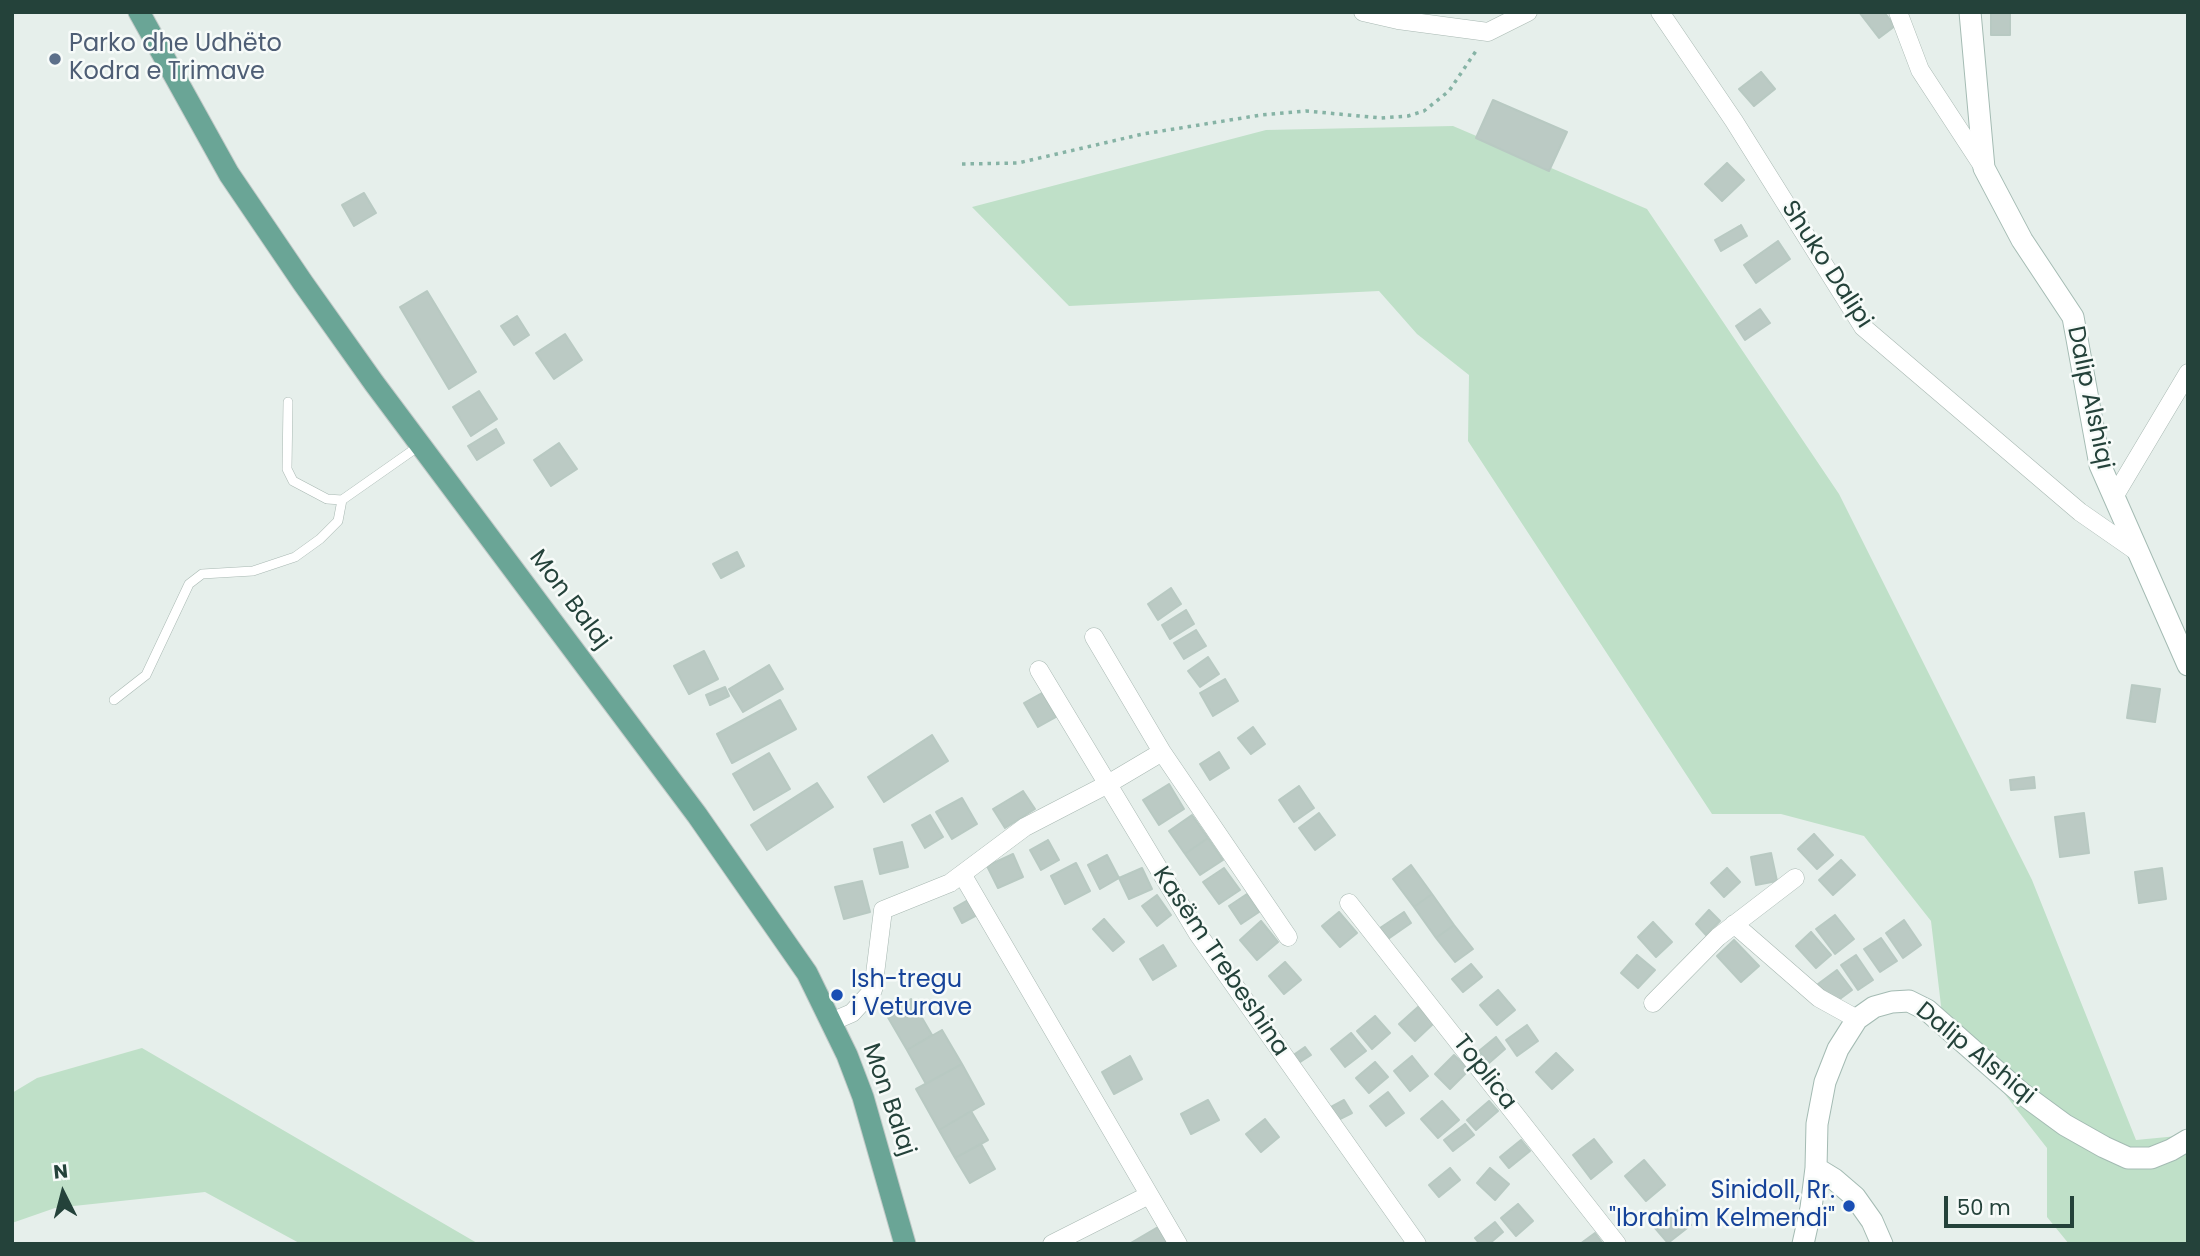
<!DOCTYPE html>
<meta charset="utf-8">
<style>
body{margin:0}
#map{position:relative;width:2200px;height:1256px;overflow:hidden;background:#e6efeb;font-family:Poppins,sans-serif}
canvas{display:block}
.frame{position:absolute;inset:0;border:14px solid #24423a;pointer-events:none}
.north{position:absolute;left:28px;top:1158px;width:70px;height:70px;-webkit-text-stroke:5px #f7fbf9;paint-order:stroke;rotate:354deg;font-size:19px;font-weight:700;line-height:28px;text-align:center;color:#24423a}
.north::after{content:'';display:block;margin:auto;width:24px;height:32px;background:#24423a;clip-path:polygon(50% 0,100% 100%,50% 72%,0 100%)}
.scale{position:absolute;left:1944px;top:1196px;width:130px;height:32px;box-sizing:border-box;border:4px solid #24423a;border-top:0;padding-left:9px;font-size:21px;line-height:24px;white-space:nowrap;color:#24423a;-webkit-text-stroke:5px #f7fbf9;paint-order:stroke}
</style>
<div id="map">
<canvas width="2200" height="1256"></canvas>
<div class="frame"></div>
<div class="north">N</div>
<div class="scale">50 m</div>
</div>
<script>
const c = document.querySelector('canvas').getContext('2d');
c.lineJoin = 'round';
function paint(path, color) { c.fillStyle = color; c.fill(path, 'evenodd'); }
const poly = rows => new Path2D(rows.map(r => 'M' + r).join(''));
function strokePath(path, color, width, dash) { c.strokeStyle = color; c.lineWidth = width; c.lineCap = dash ? 'butt' : 'round'; c.setLineDash(dash || []); c.stroke(path); }
function drawText(font, color, halo, rows, align = 'center') {
  c.font = font + ' Poppins,sans-serif'; c.lineWidth = 5; c.setLineDash([]); c.textBaseline = 'middle'; c.strokeStyle = halo; c.fillStyle = color; for (const [text, x, y, turn = 0] of rows) {
    c.save(); c.translate(x, y); c.rotate((+turn || 0) * Math.PI / 180); c.textAlign = isNaN(turn) ? turn : align; if (halo) c.strokeText(text, 0, 0); c.fillText(text, 0, 0); c.restore();
  }
}
paint(poly([
 [1453,126,1647,209,1839,494,2032,880,2136,1140,2188,1135,2188,1244,2069,1244,2047,1217,2047,1148,1942,1014,1931,921,1864,836,1781,814,1712,814,1468,441,1469,375,1417,334,1379,291,1069,306,972,207,1266,130],
 [142,1048,477,1243,478,1244,301,1244,205,1192,55,1208,12,1223,12,1093,37,1078]
]), '#bfe0c8');
const building = poly([
 [1859,12,1884,12,1895,26,1879,38,1859,12],
 [1991,12,2010,12,2010,35,1991,35,1991,12],
 [1761,72,1775,89,1754,106,1739,89,1761,72],
 [1493,100,1567,132,1549,171,1476,138,1493,100],
 [1727,163,1744,180,1722,201,1705,184,1727,163],
 [364,193,376,213,354,226,342,205,364,193],
 [1741,225,1747,236,1721,251,1715,240,1741,225],
 [1778,241,1790,259,1756,283,1744,265,1778,241],
 [427,291,476,372,449,389,400,307,427,291],
 [1760,309,1770,323,1745,340,1736,326,1760,309],
 [517,316,529,335,514,345,501,326,517,316],
 [565,334,582,360,554,379,536,353,565,334],
 [479,391,497,419,471,436,453,407,479,391],
 [496,429,504,443,477,460,468,446,496,429],
 [559,443,577,469,551,486,534,460,559,443],
 [737,552,744,566,721,578,713,564,737,552],
 [1171,588,1181,604,1158,620,1148,604,1171,588],
 [1186,610,1194,624,1170,639,1162,625,1186,610],
 [1196,630,1206,646,1184,659,1174,643,1196,630],
 [704,651,718,679,689,694,674,666,704,651],
 [1208,657,1219,674,1200,687,1188,671,1208,657],
 [769,665,783,689,743,712,729,689,769,665],
 [1225,679,1238,701,1213,716,1200,693,1225,679],
 [2132,685,2160,689,2155,722,2127,718,2132,685],
 [725,687,729,696,710,705,706,695,725,687],
 [1042,693,1056,717,1038,727,1024,703,1042,693],
 [780,700,796,729,732,763,717,734,780,700],
 [1253,727,1265,744,1251,754,1238,738,1253,727],
 [932,735,948,761,884,802,868,777,932,735],
 [1219,752,1229,768,1210,780,1200,764,1219,752],
 [769,753,790,789,754,810,733,774,769,753],
 [2034,777,2035,788,2011,790,2010,780,2034,777],
 [817,783,833,807,767,850,751,825,817,783],
 [1169,784,1184,809,1159,825,1143,800,1169,784],
 [1299,786,1314,808,1294,822,1279,800,1299,786],
 [1023,791,1035,809,1005,828,993,809,1023,791],
 [962,798,977,824,952,839,936,812,962,798],
 [1319,813,1335,835,1315,850,1299,828,1319,813],
 [2084,813,2089,853,2060,857,2055,817,2084,813],
 [930,815,943,837,925,848,912,825,930,815],
 [1192,815,1208,838,1185,854,1169,831,1192,815],
 [1814,834,1833,855,1817,869,1798,849,1814,834],
 [1208,838,1223,860,1200,875,1185,854,1208,838],
 [1048,840,1059,860,1041,870,1030,850,1048,840],
 [902,842,908,867,880,874,874,849,902,842],
 [1771,853,1777,881,1756,885,1751,857,1771,853],
 [1013,854,1023,877,998,888,987,866,1013,854],
 [1107,855,1119,878,1100,889,1088,865,1107,855],
 [1841,860,1855,875,1833,895,1819,880,1841,860],
 [1076,863,1090,891,1065,904,1051,876,1076,863],
 [1411,865,1432,894,1414,907,1393,879,1411,865],
 [1142,868,1152,889,1129,899,1119,878,1142,868],
 [1224,868,1240,890,1219,904,1203,882,1224,868],
 [1727,868,1740,882,1724,897,1711,883,1727,868],
 [2162,868,2166,899,2139,903,2135,872,2162,868],
 [862,881,870,912,844,919,835,887,862,881],
 [1247,894,1259,912,1241,924,1229,906,1247,894],
 [1432,894,1454,925,1436,938,1414,907,1432,894],
 [1157,895,1171,915,1157,926,1142,906,1157,895],
 [968,900,977,915,962,923,954,908,968,900],
 [1709,910,1720,921,1706,935,1696,924,1709,910],
 [1339,912,1357,933,1340,947,1322,926,1339,912],
 [1404,912,1411,923,1388,939,1380,928,1404,912],
 [1835,915,1854,939,1835,954,1816,929,1835,915],
 [1104,919,1124,942,1113,951,1093,929,1104,919],
 [1904,920,1921,945,1903,958,1886,933,1904,920],
 [1261,921,1278,942,1257,960,1240,940,1261,921],
 [1653,922,1672,942,1656,957,1638,937,1653,922],
 [1454,925,1473,949,1455,962,1436,938,1454,925],
 [1811,932,1831,955,1816,968,1796,946,1811,932],
 [1881,938,1897,961,1880,972,1864,949,1881,938],
 [1734,940,1759,966,1741,982,1717,956,1734,940],
 [1163,945,1176,966,1153,980,1140,959,1163,945],
 [1637,955,1655,970,1638,988,1621,973,1637,955],
 [1856,955,1873,980,1858,990,1841,965,1856,955],
 [1285,962,1301,980,1284,994,1269,976,1285,962],
 [1471,964,1482,977,1463,992,1452,979,1471,964],
 [1837,970,1852,990,1833,1004,1818,984,1837,970],
 [1498,990,1515,1010,1497,1025,1480,1005,1498,990],
 [911,999,932,1035,907,1050,886,1014,911,999],
 [1418,1007,1434,1023,1415,1041,1399,1024,1418,1007],
 [1375,1016,1390,1033,1372,1049,1357,1031,1375,1016],
 [1527,1025,1538,1041,1517,1056,1506,1040,1527,1025],
 [942,1030,962,1064,926,1084,907,1050,942,1030],
 [1351,1033,1366,1051,1345,1067,1331,1049,1351,1033],
 [1496,1037,1505,1049,1489,1063,1479,1051,1496,1037],
 [1305,1047,1311,1055,1297,1064,1292,1056,1305,1047],
 [1556,1053,1573,1070,1552,1089,1536,1072,1556,1053],
 [1454,1055,1469,1070,1450,1089,1435,1074,1454,1055],
 [1130,1056,1142,1079,1114,1094,1102,1072,1130,1056],
 [1412,1056,1428,1076,1410,1091,1394,1071,1412,1056],
 [1375,1062,1388,1077,1369,1093,1356,1078,1375,1062],
 [962,1064,984,1104,939,1130,916,1089,962,1064],
 [1388,1092,1404,1113,1386,1126,1370,1106,1388,1092],
 [1208,1100,1219,1120,1191,1134,1181,1114,1208,1100],
 [1344,1100,1352,1113,1338,1120,1331,1107,1344,1100],
 [1442,1101,1459,1120,1438,1138,1421,1119,1442,1101],
 [1489,1101,1498,1111,1476,1130,1467,1120,1489,1101],
 [971,1111,988,1140,955,1158,939,1130,971,1111],
 [1265,1119,1279,1137,1261,1152,1246,1134,1265,1119],
 [1465,1124,1474,1135,1453,1151,1444,1140,1465,1124],
 [1594,1139,1612,1162,1591,1179,1573,1155,1594,1139],
 [1521,1140,1530,1151,1509,1168,1500,1157,1521,1140],
 [981,1144,995,1169,970,1183,955,1158,981,1144],
 [1644,1160,1665,1185,1646,1201,1625,1176,1644,1160],
 [1450,1168,1460,1180,1439,1197,1429,1185,1450,1168],
 [1490,1168,1509,1184,1495,1200,1477,1183,1490,1168],
 [1518,1204,1533,1221,1516,1236,1501,1218,1518,1204],
 [1679,1209,1691,1225,1668,1243,1655,1228,1679,1209],
 [1495,1222,1503,1232,1489,1244,1480,1244,1475,1238,1495,1222],
 [1158,1227,1168,1244,1129,1244,1158,1227],
 [1595,1233,1603,1244,1580,1244,1595,1233]
]);
paint(building, '#bbcac4');
strokePath(building, '#b8c9c2', 2);
const lane = poly([
 [288,402,287,469,293,481,327,499,342,500,419,446],
 [114,700,146,675,189,584,202,574,253,571,295,557,320,539,338,521,342,500]
]);
const street = poly([
 [1363,12,1398,20,1488,32,1528,12],
 [1660,12,1734,121,1863,327,2080,512,2139,553],
 [1898,12,1920,70,1984,168],
 [2114,497,2188,373],
 [1094,637,1162,752,1288,937],
 [1039,670,1198,934,1417,1244],
 [962,874,1178,1244],
 [1349,903,1617,1244],
 [1734,924,1819,998,1857,1019],
 [1653,1003,1718,937,1795,878],
 [831,1022,852,1013,873,990,883,910,950,883,1025,827,1108,784,1162,752],
 [1052,1244,1149,1195]
]);
const secondary = poly([
 [1970,12,1984,168,2022,240,2073,317,2100,465,2188,665],
 [1816,1168,1834,1179,1855,1197,1872,1221,1882,1244],
 [1803,1244,1811,1208,1816,1168,1817,1124,1825,1082,1838,1049,1857,1019,1874,1007,1892,1002,1909,1001,1927,1010,2020,1092,2065,1125,2104,1147,2128,1158,2151,1158,2171,1150,2188,1140]
]);
const primary = poly([
 [139,12,229,174,303,283,374,383,697,815,807,973,847,1055,863,1097,905,1244]
]);
strokePath(lane, '#a8b8b2', 10);
strokePath(street, '#a8b8b2', 19);
strokePath(secondary, '#a4bbb3', 23);
strokePath(primary, '#c2cac8', 23);
strokePath(poly([
 [962,164,1018,163,1143,134,1261,115,1306,111,1381,118,1408,116,1424,111,1449,91,1478,48]
]), '#86b3a5', 3.5, [3.5, 5]);
strokePath(lane, '#fff', 9);
strokePath(street, '#fff', 18);
strokePath(secondary, '#fff', 21);
strokePath(primary, '#6aa596', 21);
for (const [x, y, r, color] of [
 [55,59,7,"#5c6f8a"],
 [837,995,7,"#1a4fb4"],
 [1849,1206,7,"#1a4fb4"]
]) { const dot = new Path2D(); dot.arc(x, y, r, 0, 2 * Math.PI); c.fillStyle = color; c.fill(dot); strokePath(dot, '#f7fbf9', 2.5); }
drawText('24px', '#4e5e75', '#f7fbf9', [
 ["Parko dhe Udhëto",69,45],
 ["Kodra e Trimave",69,73]
], 'left');
drawText('24px', '#24423a', '#f7fbf9', [
 ["Shuko Dalipi",1826,265,57],
 ["Dalip Alshiqi",2089,398,78],
 ["Mon Balaj",569,600,53],
 ["Kasëm Trebeshina",1220,962,56],
 ["Dalip Alshiqi",1975,1054,39],
 ["Toplica",1484,1073,52],
 ["Mon Balaj",888,1100,71]
]);
drawText('24px', '#164399', '#f7fbf9', [
 ["Ish-tregu",851,981],
 ["i Veturave",851,1009],
 ["Sinidoll, Rr.",1835,1192,"right"],
 ["\"Ibrahim Kelmendi\"",1835,1220,"right"]
], 'left');
</script>
